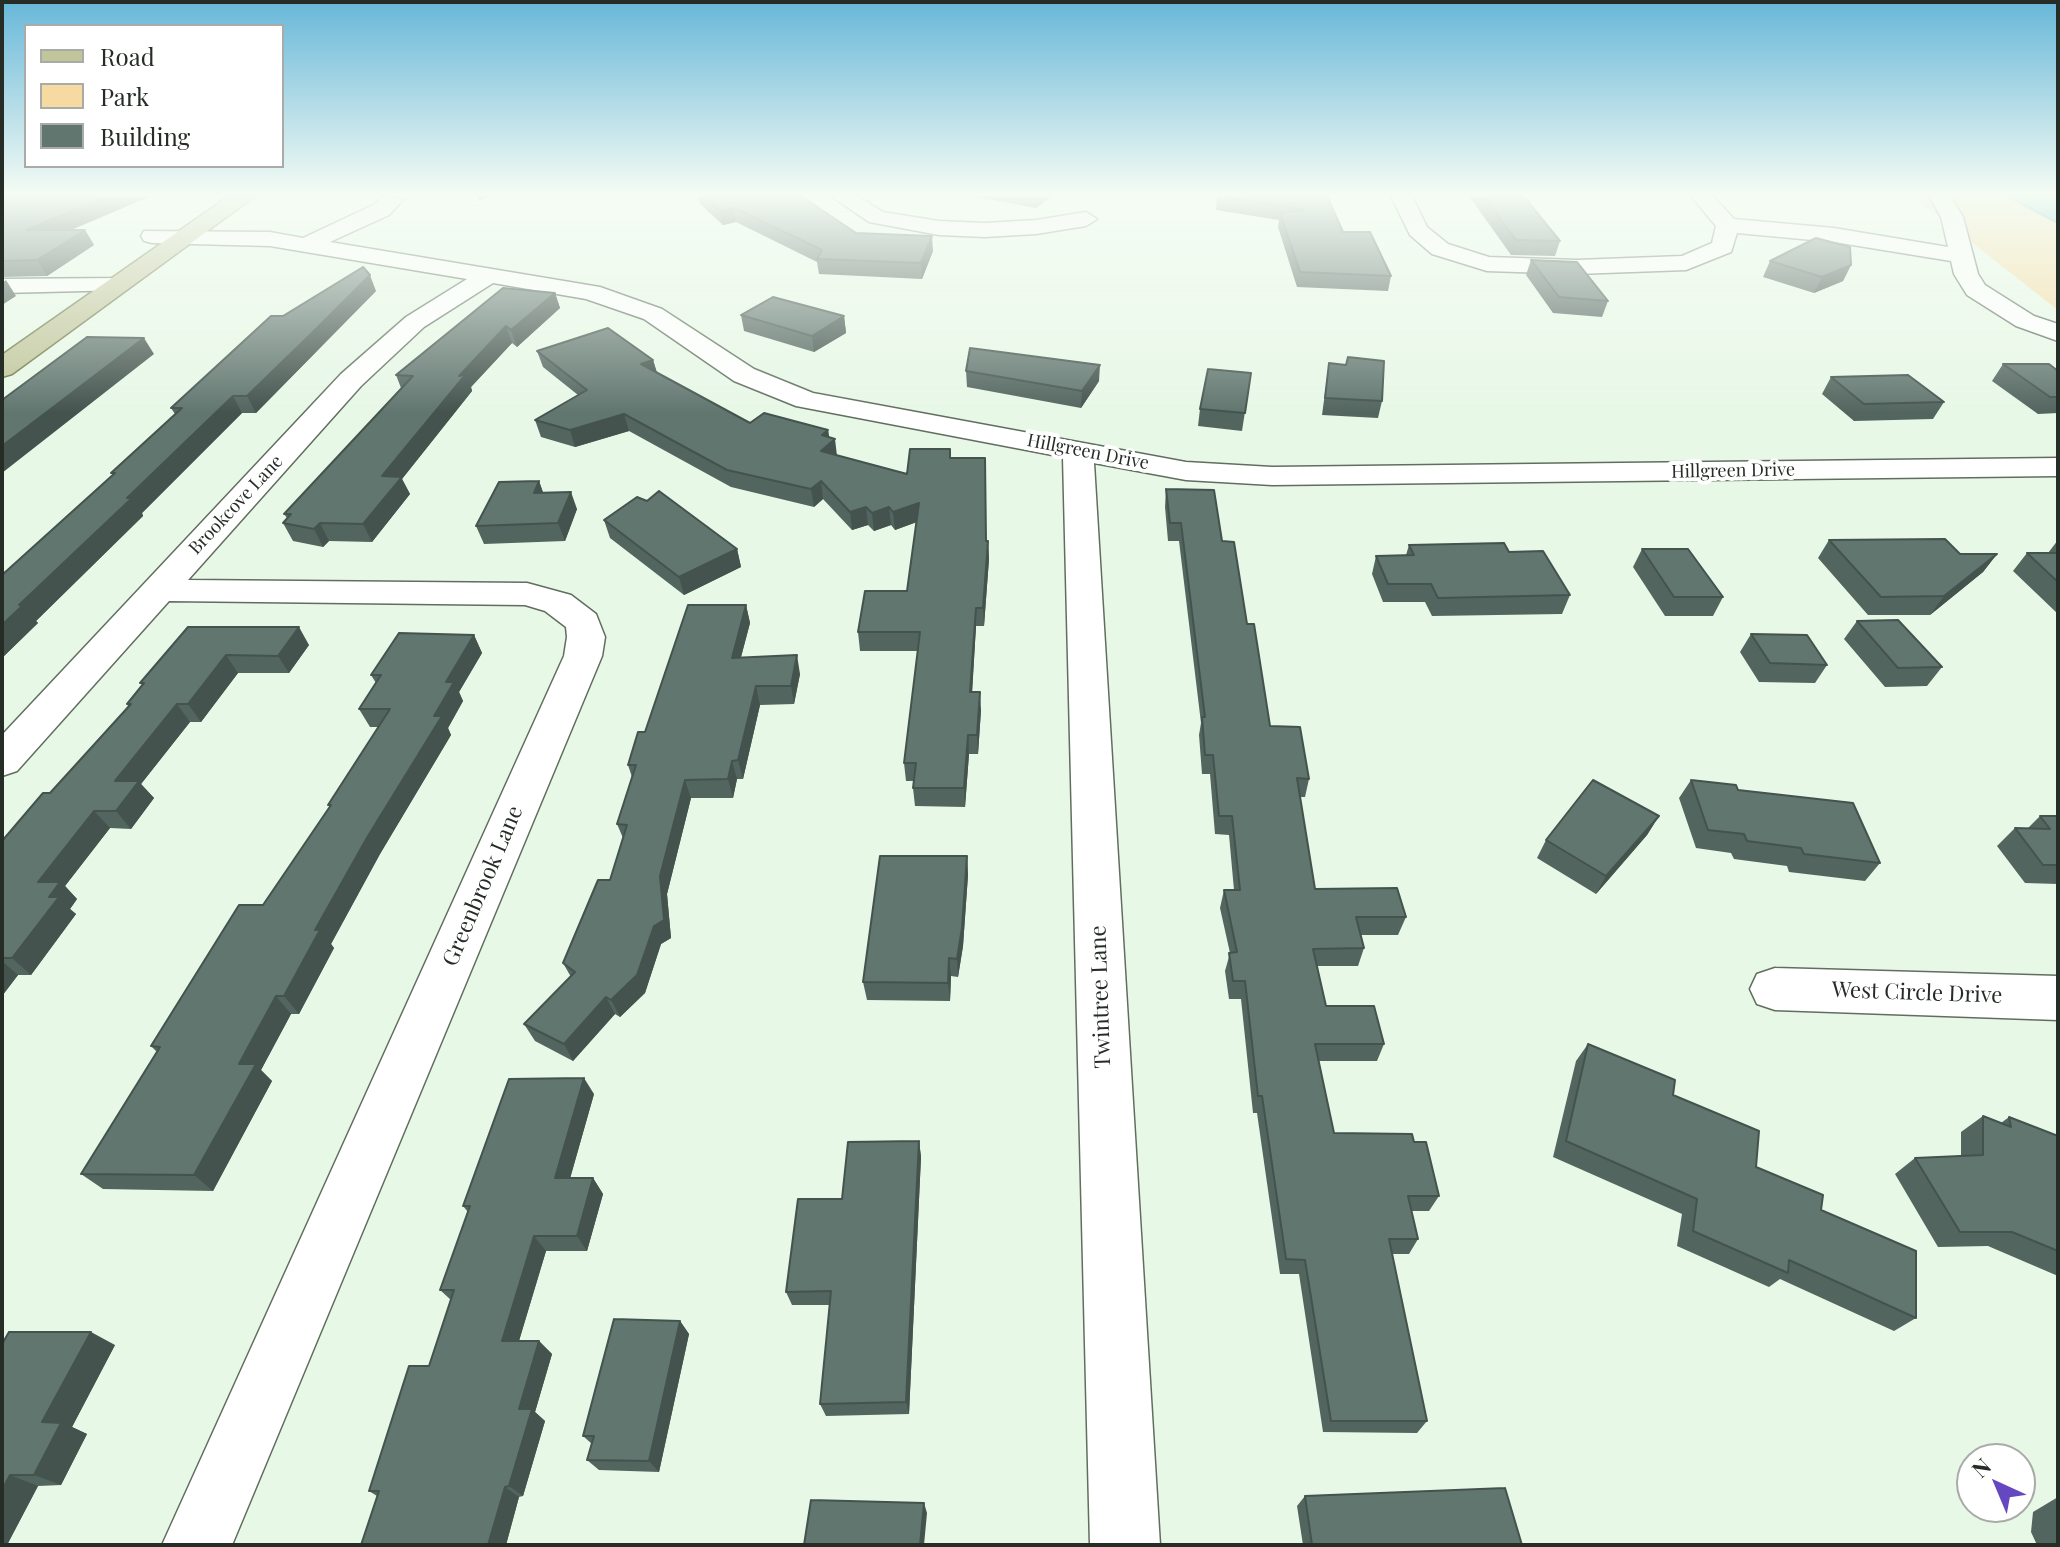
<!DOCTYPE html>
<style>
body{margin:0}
#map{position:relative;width:2060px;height:1547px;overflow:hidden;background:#e8f8e7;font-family:"Playfair Display",serif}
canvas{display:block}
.frame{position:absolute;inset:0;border:4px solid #262c26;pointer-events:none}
.legend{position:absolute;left:24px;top:24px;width:260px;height:144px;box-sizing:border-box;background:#fff;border:2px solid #a8aba8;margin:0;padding:10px 14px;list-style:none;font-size:24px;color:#262c26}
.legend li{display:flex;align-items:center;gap:16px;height:40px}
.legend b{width:40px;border:2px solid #a8aba8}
.north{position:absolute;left:1956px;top:1443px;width:80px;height:80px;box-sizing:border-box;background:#fff;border:2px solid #a8aba8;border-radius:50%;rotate:316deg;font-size:22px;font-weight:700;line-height:32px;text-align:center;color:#262c26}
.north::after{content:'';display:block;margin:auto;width:28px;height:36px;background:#6548c1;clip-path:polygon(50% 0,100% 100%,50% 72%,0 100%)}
</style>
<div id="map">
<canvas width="2060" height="1547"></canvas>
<div class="frame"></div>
<ul class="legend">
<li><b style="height:10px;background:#c1c59a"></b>Road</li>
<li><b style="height:22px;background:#f6daa2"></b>Park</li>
<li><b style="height:22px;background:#61766f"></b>Building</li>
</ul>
<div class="north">N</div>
</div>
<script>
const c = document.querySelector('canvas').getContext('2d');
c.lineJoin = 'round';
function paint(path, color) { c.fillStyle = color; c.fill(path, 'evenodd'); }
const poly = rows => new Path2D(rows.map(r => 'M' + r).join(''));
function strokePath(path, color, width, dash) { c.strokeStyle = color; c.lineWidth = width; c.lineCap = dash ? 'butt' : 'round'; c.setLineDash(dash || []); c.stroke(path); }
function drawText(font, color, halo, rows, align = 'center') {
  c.font = font + ' "Playfair Display",serif'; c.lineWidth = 8; c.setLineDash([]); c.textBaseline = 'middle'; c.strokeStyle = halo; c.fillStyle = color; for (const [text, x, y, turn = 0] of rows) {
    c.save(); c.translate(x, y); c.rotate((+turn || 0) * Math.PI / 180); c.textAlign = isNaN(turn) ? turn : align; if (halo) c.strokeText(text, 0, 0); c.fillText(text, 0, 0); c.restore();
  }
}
paint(poly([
 [1913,196,2058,196,2058,310,1925,206]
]), '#f6daa2');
const water = poly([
 [2007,196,2058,196,2058,223,2018,202,2007,196]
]);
paint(water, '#47bbc3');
strokePath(water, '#3d9094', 2);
const minor = poly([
 [383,196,404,199,389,215,330,242,600,287,662,309,754,369,813,393,1186,462,1272,467,2058,458,2058,476,1272,485,1186,480,1094,463,1160,1545,1090,1545,1063,457,796,406,734,381,644,319,586,299,493,283,424,327,361,386,188,580,527,583,571,595,596,614,605,637,602,656,232,1545,162,1545,564,656,567,637,566,627,545,611,525,605,169,601,17,771,2,776,2,735,341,374,406,317,467,279,270,246,152,243,144,241,141,236,144,231,270,232,303,238,373,205,383,196],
 [831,196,857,196,883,212,939,221,985,223,1036,220,1086,212,1097,219,1086,226,1036,234,985,237,939,235,869,222,831,196],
 [1391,196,1412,196,1427,227,1448,244,1489,257,1577,260,1682,256,1712,243,1716,226,1691,196,1713,196,1734,219,1834,228,1948,247,1941,217,1929,196,1950,196,1963,217,1978,274,1985,285,2034,316,2058,324,2058,341,2016,326,1967,295,1954,274,1951,261,1834,242,1737,233,1731,252,1686,270,1577,274,1487,271,1432,254,1410,235,1391,196],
 [117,278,126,280,129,285,126,290,2,293,2,279,117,278],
 [1775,968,2058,976,2058,1020,1775,1010,1757,1004,1750,989,1757,974,1775,968]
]);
const major = poly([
 [229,196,255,196,12,374,2,377,2,355,229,196]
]);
strokePath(minor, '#616e5f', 3);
strokePath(major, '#6f7646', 3);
paint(minor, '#fff');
paint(major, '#c1c59a');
paint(poly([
 [2,196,151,196,71,230,85,230,94,245,47,276,2,277],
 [698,196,801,196,856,233,933,251,922,279,819,274,817,262,736,222,723,225,700,204],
 [970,196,1051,196,1036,208],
 [1217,196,1327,196,1343,232,1391,276,1388,291,1297,287,1278,227,1279,220,1216,210],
 [1469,196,1519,196,1560,241,1555,256,1511,255],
 [1531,260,1608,301,1602,317,1553,313,1526,275],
 [1770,261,1851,265,1843,281,1814,293,1763,277],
 [376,291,256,413,242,413,142,513,143,516,36,621,38,623,2,658,113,475,111,473,175,414,171,408,283,316],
 [555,293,560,308,517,347,512,343,471,387,472,391,402,479,410,494,372,542,329,541,323,547,293,541,283,523,287,518,284,514,401,388,396,375],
 [741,315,844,316,846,333,814,352,744,331],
 [537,351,653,360,657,373,750,423,828,430,829,437,837,455,907,474,951,458,986,541,988,541,989,559,984,626,976,626,972,692,981,710,978,754,969,754,965,807,915,806,913,788,914,781,906,781,904,763,918,651,860,651,858,632,907,591,916,522,895,530,891,525,874,531,868,525,852,530,823,499,814,507,731,487,629,431,575,447,541,437,535,420,578,395,543,367],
 [1329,363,1382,401,1378,418,1322,415],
 [2003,364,2058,371,2058,413,2038,414,1992,381],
 [966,371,1099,381,1081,408,967,387],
 [1251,373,1242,431,1198,426,1200,409],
 [1831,377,1944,402,1933,419,1854,421,1822,394],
 [539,481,543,492,577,509,565,541,484,544,476,526],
 [1166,489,1222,541,1247,624,1270,726,1309,779,1305,797,1300,797,1315,889,1406,917,1398,935,1361,935,1364,948,1358,966,1317,966,1326,1006,1384,1044,1377,1061,1318,1061,1334,1133,1414,1142,1439,1196,1429,1211,1411,1211,1418,1239,1409,1254,1392,1254,1427,1421,1417,1433,1323,1432,1299,1274,1280,1274,1257,1113,1253,1113,1241,999,1229,999,1225,971,1230,953,1220,908,1224,890,1234,890,1229,835,1215,834,1210,774,1202,774,1199,735,1201,723,1179,541,1168,541,1165,507],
 [604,520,737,549,741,567,684,595,610,538],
 [1829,540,1960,554,1997,554,1983,572,1930,615,1868,615,1818,558],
 [2058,540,2058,614,2013,571,2027,553,2048,553],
 [1409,545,1509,552,1570,595,1562,614,1432,616,1425,602,1383,602,1372,574,1376,556,1406,555],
 [1642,549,1723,597,1713,616,1665,616,1633,567],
 [746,605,750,623,741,657,800,674,794,704,760,705,743,779,737,779,733,798,691,798,667,894,671,938,661,944,645,993,620,1017,615,1014,573,1061,535,1041,524,1024,571,977,563,963,610,880,623,838,617,824,632,777,628,765,645,732],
 [1857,621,1942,667,1927,686,1885,687,1844,639],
 [188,627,309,645,289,673,238,673,201,722,190,722,141,784,154,798,131,829,110,828,65,886,77,899,70,909,76,914,31,975,18,975,2,996,2,841,50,793,128,706,127,704,142,685,140,683],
 [1751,634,1827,665,1815,683,1759,682,1740,652],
 [474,635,482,653,459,692,463,701,448,728,451,735,380,854,331,944,334,948,299,1014,291,1014,261,1070,272,1081,213,1191,103,1189,81,1174,157,1052,151,1046,263,905,330,807,328,805,379,727,370,727,359,709,376,683,371,675],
 [1691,780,1738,790,1880,863,1865,881,1789,872,1787,866,1734,859,1731,853,1696,848,1679,798],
 [1659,816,1647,835,1596,894,1537,858,1546,840],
 [2040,816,2058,816,2058,884,2025,883,1997,846,2015,828,2028,828],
 [967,856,968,875,963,946,958,977,951,976,950,1001,867,1000,863,982],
 [1588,1044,1673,1095,1756,1167,1821,1210,1916,1318,1894,1331,1780,1279,1769,1287,1677,1246,1682,1214,1553,1157,1576,1061],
 [594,1094,570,1178,593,1178,603,1194,587,1251,546,1251,519,1341,539,1341,552,1354,535,1412,545,1421,523,1496,519,1497,506,1545,361,1545,377,1496,369,1491,429,1366,451,1300,440,1290,468,1212,463,1206],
 [1983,1116,2001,1123,2009,1117,2058,1136,2058,1276,1988,1246,1938,1247,1895,1174,1915,1158,1961,1156,1961,1132],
 [919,1141,921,1157,909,1414,826,1416,820,1404,830,1305,792,1305,786,1292,842,1199],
 [680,1321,689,1334,659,1472,599,1470,587,1460,592,1444,583,1436],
 [2,1344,115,1345,72,1427,87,1434,61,1485,38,1486,7,1545],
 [1305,1496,1522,1545,1303,1545,1297,1506],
 [2058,1497,2058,1545,2037,1545,2031,1532,2033,1512]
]), '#53655f');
paint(poly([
 [108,196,151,196,35,245,26,230],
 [477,196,490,196,479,201],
 [1036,196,1051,196,1036,208],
 [734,208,736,222,723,225,720,211],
 [85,230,94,245,47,276,37,260],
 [932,236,933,251,922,279,921,263],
 [1851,265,1843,281,1814,293,1822,277],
 [370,275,376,291,256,413,247,396],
 [6,280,16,296,2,305,2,283],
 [555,293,560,308,517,347,511,330],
 [844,316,846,333,814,352,812,336],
 [506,326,512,343,471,387,472,391,402,479,410,494,372,542,363,524,382,476,459,376],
 [144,338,154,354,2,473,2,446],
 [653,360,658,376,641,364],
 [1100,365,1099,381,1081,408,1082,391],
 [233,396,242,413,142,513,143,516,36,621,38,623,2,658,2,625,19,605],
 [624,414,629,431,575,447,570,430],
 [828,430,830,443,835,439,837,456,821,451,822,435],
 [539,481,545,499,534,493],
 [821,481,823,499,814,507,811,489],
 [571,492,577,509,565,541,558,523],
 [919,503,920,521,895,530,893,512],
 [866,507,868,525,852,530,850,512],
 [889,507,891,525,874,531,872,513],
 [320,523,329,541,323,547,314,529],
 [988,541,989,559,984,626,983,608],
 [737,549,741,567,684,595,679,577],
 [1997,554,1983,572,1930,615,1944,596],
 [746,605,750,623,736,676,732,658],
 [976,608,976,626,971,711,970,692],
 [299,627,309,645,289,673,278,656],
 [474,635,482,653,459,692,463,701,448,728,451,735,380,854,331,944,334,948,299,1014,284,996,315,930,446,682],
 [226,655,238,673,201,722,188,704],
 [797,655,800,674,794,704,791,686],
 [756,686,760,705,743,779,738,760],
 [980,692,981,710,978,754,977,735],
 [177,704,190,722,141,784,154,798,131,829,116,811,115,781],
 [968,735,969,754,965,807,964,788],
 [732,761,737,779,733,798,728,779],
 [685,780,691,798,667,894,671,938,661,944,645,993,620,1017,611,1000,660,876],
 [94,811,110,828,65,886,77,899,70,909,76,914,31,975,12,958,38,882],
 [1659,816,1647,835,1596,894,1606,876],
 [967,856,968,875,963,946,958,977,957,959],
 [949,958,951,976,950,1001,948,983],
 [2,961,18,975,2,996],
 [276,996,291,1014,261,1070,272,1081,213,1191,194,1175,239,1064],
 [606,997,615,1014,573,1061,564,1044],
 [584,1078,594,1094,566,1193,555,1178],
 [919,1141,921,1157,909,1414,906,1402],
 [593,1178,603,1194,587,1251,577,1236],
 [534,1236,546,1251,515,1354,502,1341],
 [680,1321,689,1334,659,1472,649,1461],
 [91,1332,115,1345,72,1427,87,1434,61,1485,34,1475,42,1422],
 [539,1341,552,1354,535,1412,545,1421,523,1496,509,1486,519,1409],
 [10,1475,38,1486,7,1545,2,1545,2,1490],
 [505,1487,519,1497,506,1545,488,1545],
 [924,1503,927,1513,924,1545,920,1545]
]), '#44534e');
const building = poly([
 [2,196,108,196,26,230,85,230,37,260,2,261,2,196],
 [704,196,801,196,856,233,932,236,921,263,817,259,822,250,734,208,720,211,704,196],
 [1225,196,1327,196,1343,232,1370,232,1391,276,1300,272,1280,213,1304,210,1225,196],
 [1483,196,1519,196,1525,198,1560,241,1516,240,1483,196],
 [1816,238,1850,247,1851,265,1822,277,1770,261,1816,238],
 [1531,260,1577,262,1608,301,1559,297,1531,260],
 [363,267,370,275,315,330,247,396,233,396,127,498,132,498,19,605,23,605,2,625,2,575,115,473,111,473,182,408,171,408,271,316,283,316,363,267],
 [503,288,555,293,511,330,506,326,459,376,466,374,382,476,402,477,363,524,320,523,314,529,283,523,291,514,284,514,413,376,396,375,503,288],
 [773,297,844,316,812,336,741,315,773,297],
 [608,328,653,360,641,364,750,423,764,413,828,430,822,435,835,439,821,451,907,474,910,449,950,449,950,458,985,458,986,541,988,541,983,608,976,608,970,692,980,692,977,735,968,735,964,788,913,788,916,763,904,763,920,632,858,632,865,591,907,591,919,503,893,512,889,507,872,513,866,507,850,512,821,481,811,489,727,470,624,414,570,430,535,420,587,390,537,351,608,328],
 [87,337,144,338,2,446,2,400,87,337],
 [970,348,1100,365,1082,391,966,371,970,348],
 [1348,357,1384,361,1382,401,1325,398,1329,363,1346,365,1348,357],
 [2003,364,2049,364,2058,371,2058,397,2050,397,2003,364],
 [1208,369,1251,373,1245,413,1200,409,1208,369],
 [1908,375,1944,402,1864,404,1831,377,1908,375],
 [539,481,534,493,571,492,558,523,476,526,499,482,539,481],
 [1166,489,1214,490,1222,541,1234,542,1247,624,1254,624,1270,726,1300,727,1309,779,1297,778,1315,889,1397,888,1406,917,1356,917,1364,948,1313,949,1326,1006,1374,1006,1384,1044,1315,1044,1334,1133,1412,1134,1414,1142,1426,1142,1439,1196,1408,1196,1418,1239,1389,1239,1427,1421,1331,1421,1305,1260,1286,1259,1262,1096,1258,1096,1245,981,1233,981,1229,953,1237,952,1224,890,1240,890,1232,816,1219,816,1213,755,1205,755,1202,717,1205,717,1181,523,1170,523,1166,489],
 [659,491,737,549,679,577,604,520,637,497,647,501,659,491],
 [1945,539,1960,554,1997,554,1944,596,1881,597,1829,540,1945,539],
 [1504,543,1509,552,1543,551,1570,595,1438,598,1431,584,1388,584,1376,556,1414,555,1409,545,1504,543],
 [1642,549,1688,549,1723,597,1674,597,1642,549],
 [2027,553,2058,553,2058,582,2027,553],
 [688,605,746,605,732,658,797,655,791,686,756,686,738,760,732,761,728,779,685,780,660,876,664,920,654,926,637,975,611,1000,606,997,564,1044,524,1024,575,972,563,963,598,880,610,880,627,825,617,824,636,765,628,765,638,732,645,732,688,605],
 [1898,620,1942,667,1898,668,1857,621,1898,620],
 [188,627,299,627,278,656,226,655,188,704,177,704,115,781,139,781,116,811,94,811,38,882,60,882,49,897,59,897,12,958,2,958,2,841,43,793,50,793,131,704,127,704,144,683,140,683,188,627],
 [399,633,474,635,446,682,454,682,434,716,442,716,368,836,315,930,320,930,284,996,276,996,239,1064,256,1064,194,1175,81,1174,160,1047,151,1046,239,905,263,905,331,805,328,805,390,709,359,709,381,675,371,675,399,633],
 [1751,634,1807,635,1827,665,1770,663,1751,634],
 [1593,780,1659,816,1606,876,1546,840,1593,780],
 [1691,780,1736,785,1738,790,1853,803,1880,863,1804,854,1801,848,1747,841,1744,834,1708,830,1691,780],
 [2040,816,2058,816,2058,865,2043,865,2015,828,2050,829,2040,816],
 [880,856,967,856,962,928,957,959,949,958,948,983,863,982,880,856],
 [1588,1044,1675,1080,1673,1095,1759,1131,1756,1167,1823,1195,1821,1210,1916,1251,1916,1318,1789,1260,1788,1273,1693,1231,1697,1199,1566,1141,1588,1044],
 [584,1078,555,1178,593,1178,577,1236,534,1236,502,1341,539,1341,519,1409,532,1409,509,1486,505,1487,488,1545,361,1545,379,1491,369,1491,409,1366,429,1366,454,1290,440,1290,470,1206,463,1206,509,1079,584,1078],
 [1983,1116,2011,1127,2009,1117,2058,1136,2058,1251,2012,1232,1960,1232,1915,1158,1983,1155,1983,1116],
 [919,1141,906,1402,820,1404,831,1291,786,1292,798,1199,842,1199,848,1142,919,1141],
 [614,1319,680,1321,649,1461,587,1460,594,1436,583,1436,614,1319],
 [9,1332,91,1332,42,1422,61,1423,34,1475,10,1475,2,1490,2,1344,9,1332],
 [1505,1488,1522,1545,1312,1545,1305,1496,1505,1488],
 [811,1500,924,1503,920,1545,804,1545,811,1500]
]);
paint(building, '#61766f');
strokePath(building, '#44534e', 2);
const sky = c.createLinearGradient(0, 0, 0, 413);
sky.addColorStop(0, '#67b7d9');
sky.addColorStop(0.47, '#f5fcf4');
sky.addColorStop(1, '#f5fcf400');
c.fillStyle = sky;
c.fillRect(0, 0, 2060, 413);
drawText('18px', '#262c26', '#fff', [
 ["Hillgreen Drive",1088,452,11],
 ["Hillgreen Drive",1733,471,-1],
 ["Brookcove Lane",236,505,-47]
]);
drawText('22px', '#262c26', '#fff', [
 ["Greenbrook Lane",483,886,-67],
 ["West Circle Drive",1917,993,2],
 ["Twintree Lane",1101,997,-92]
]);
</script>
